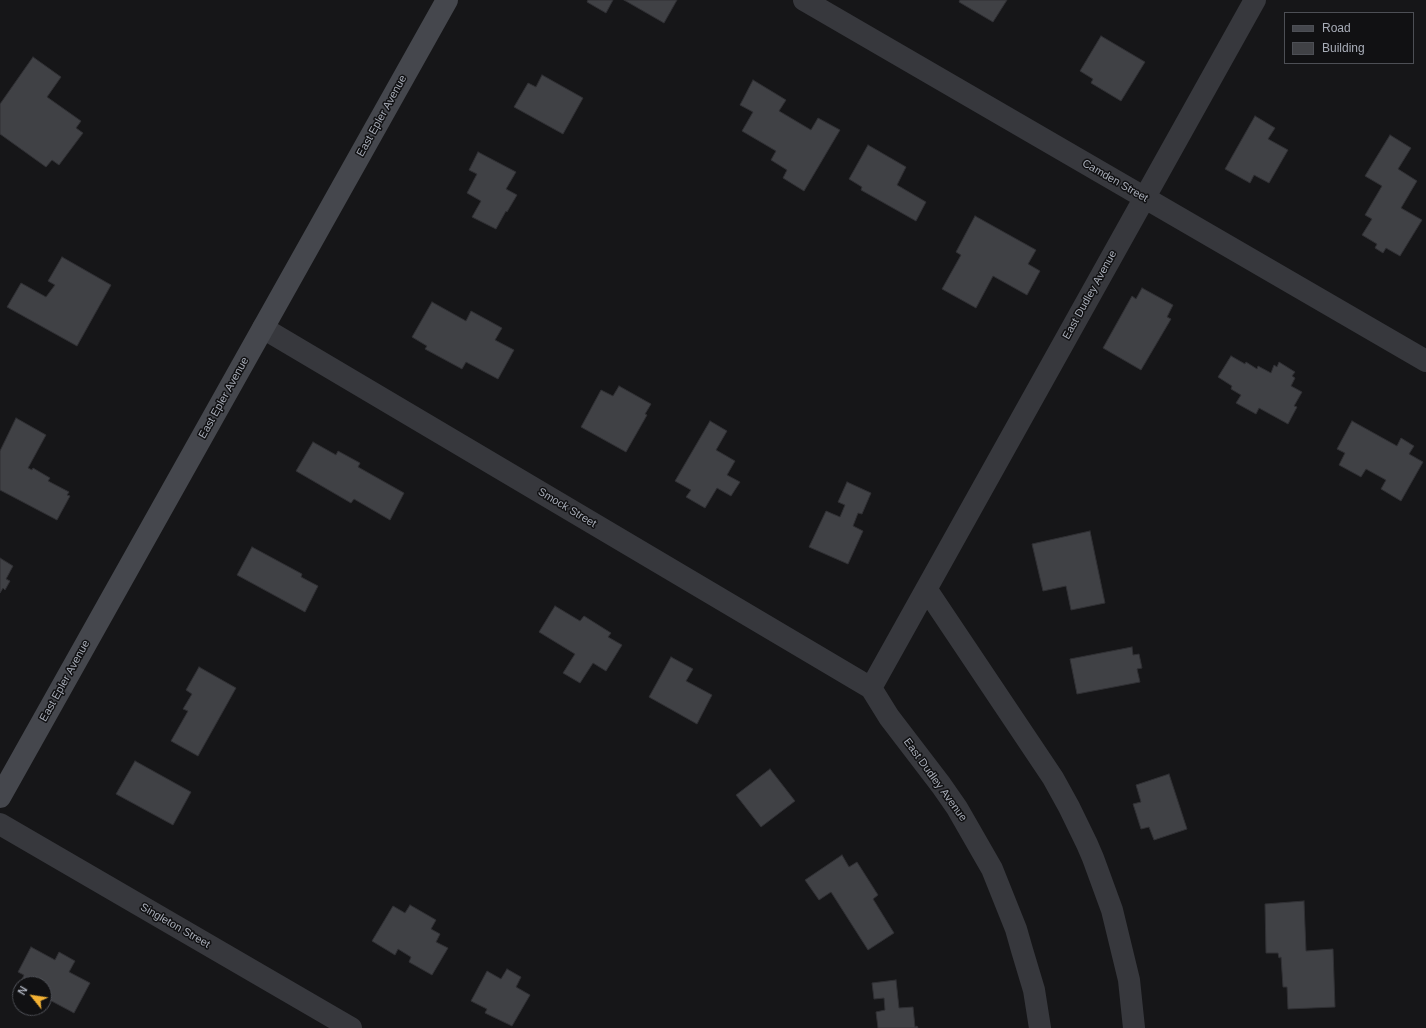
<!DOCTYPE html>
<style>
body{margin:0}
#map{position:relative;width:1426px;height:1028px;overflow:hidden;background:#161618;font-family:Helvetica,sans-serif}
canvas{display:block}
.legend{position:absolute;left:1284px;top:12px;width:130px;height:52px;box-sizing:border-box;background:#111113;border:1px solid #4d4f55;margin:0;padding:5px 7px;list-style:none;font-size:12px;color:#a8adb8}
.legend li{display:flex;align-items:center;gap:8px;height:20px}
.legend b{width:20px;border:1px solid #4d4f55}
.north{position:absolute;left:12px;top:976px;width:40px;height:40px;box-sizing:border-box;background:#111113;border:1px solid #4d4f55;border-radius:50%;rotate:300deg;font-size:11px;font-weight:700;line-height:16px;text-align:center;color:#a8adb8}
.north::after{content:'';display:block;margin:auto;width:14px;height:18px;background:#f2b134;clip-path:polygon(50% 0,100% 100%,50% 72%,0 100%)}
</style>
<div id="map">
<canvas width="1426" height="1028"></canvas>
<ul class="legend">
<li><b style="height:5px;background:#45474d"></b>Road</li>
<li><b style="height:11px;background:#404145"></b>Building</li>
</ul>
<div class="north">N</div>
</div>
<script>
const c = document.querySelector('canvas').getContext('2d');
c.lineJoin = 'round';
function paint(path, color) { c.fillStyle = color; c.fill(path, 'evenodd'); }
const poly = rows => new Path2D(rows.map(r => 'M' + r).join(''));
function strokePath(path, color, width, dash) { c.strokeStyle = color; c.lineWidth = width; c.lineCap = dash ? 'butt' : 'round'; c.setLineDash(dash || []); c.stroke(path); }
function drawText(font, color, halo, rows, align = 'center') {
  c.font = font + ' Helvetica,sans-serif'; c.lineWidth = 3; c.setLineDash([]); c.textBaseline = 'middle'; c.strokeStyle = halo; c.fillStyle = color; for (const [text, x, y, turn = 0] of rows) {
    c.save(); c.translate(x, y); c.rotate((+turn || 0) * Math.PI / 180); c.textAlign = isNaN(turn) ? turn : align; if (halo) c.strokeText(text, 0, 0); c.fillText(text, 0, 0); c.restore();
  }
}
const building = poly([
 [588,0,613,0,606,13,587,2,588,0],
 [624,0,677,0,664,23,624,0],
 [960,0,1007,0,993,22,959,2,960,0],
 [1101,36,1145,62,1121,101,1091,83,1093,79,1080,71,1101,36],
 [33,57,61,77,47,97,81,121,76,128,83,133,59,165,52,160,46,167,0,134,0,104,33,57],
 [542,75,583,98,563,134,514,107,528,83,536,87,542,75],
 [753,80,786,100,779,111,811,130,818,118,840,130,804,191,783,178,787,170,771,160,776,151,742,131,753,112,740,105,753,80],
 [1255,116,1275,128,1268,139,1288,150,1269,183,1254,175,1250,183,1225,169,1255,116],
 [1390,135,1411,148,1398,169,1417,181,1401,208,1422,220,1400,256,1386,248,1383,253,1375,248,1377,244,1362,235,1372,219,1365,215,1382,186,1365,176,1390,135],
 [868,145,906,167,897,185,926,202,916,221,861,190,862,187,849,179,868,145],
 [478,152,516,172,506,189,517,195,507,212,506,211,496,229,472,217,481,201,467,193,477,174,469,170,478,152],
 [975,216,1036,250,1028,264,1040,271,1027,295,993,276,976,308,942,289,961,255,956,252,975,216],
 [62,257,111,285,77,346,7,307,21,283,46,297,55,285,48,281,62,257],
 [1142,288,1173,305,1167,317,1171,319,1141,370,1103,348,1132,296,1136,299,1142,288],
 [432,302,466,321,471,311,502,328,495,340,514,350,498,379,466,362,462,369,425,349,427,346,412,337,432,302],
 [1231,356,1245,364,1246,362,1257,369,1258,366,1271,373,1274,365,1277,367,1279,362,1295,372,1292,376,1295,378,1291,386,1302,392,1294,406,1297,407,1288,424,1259,408,1256,414,1236,403,1241,395,1231,389,1232,386,1218,377,1231,356],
 [619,386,651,404,645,414,647,415,626,452,581,427,601,390,613,396,619,386],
 [16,418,46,435,28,468,32,470,33,468,50,478,48,481,69,492,67,495,70,496,57,520,0,490,0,451,16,418],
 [710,421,727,431,716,450,735,461,727,475,740,482,731,496,717,488,705,508,686,497,691,490,675,481,710,421],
 [1352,421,1397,446,1401,438,1414,446,1409,454,1423,462,1401,501,1381,489,1386,480,1366,469,1361,477,1339,465,1345,453,1337,449,1352,421],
 [313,442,336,455,338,451,360,463,358,467,404,493,390,520,354,499,351,503,296,471,313,442],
 [847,482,871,493,862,514,858,513,853,526,863,531,848,564,809,547,826,511,840,517,845,505,838,502,847,482],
 [1090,531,1105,603,1071,610,1066,586,1043,591,1032,544,1090,531],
 [252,547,302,574,301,577,318,586,305,612,237,575,252,547],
 [0,558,13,566,6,579,10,581,5,590,3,588,0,593,0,558],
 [555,606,580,621,584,616,611,633,608,637,622,645,606,671,593,663,580,683,563,673,575,654,539,632,555,606],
 [1132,647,1133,655,1139,654,1142,668,1137,669,1140,682,1077,694,1070,659,1132,647],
 [671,657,693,669,686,681,712,695,697,724,649,697,671,657],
 [199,667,236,688,198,756,171,741,188,711,183,709,192,694,186,690,199,667],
 [135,761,191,792,173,825,116,794,135,761],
 [770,769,795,801,761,827,736,795,770,769],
 [1169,774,1187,829,1154,840,1149,827,1141,829,1133,804,1141,802,1136,785,1169,774],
 [842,855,849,867,857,862,878,895,873,899,894,933,868,950,831,892,819,900,805,880,842,855],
 [1304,901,1306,951,1333,949,1335,1007,1288,1009,1287,987,1283,987,1281,957,1279,958,1278,953,1266,953,1265,904,1304,901],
 [410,905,436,920,431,929,440,934,436,942,448,948,432,975,409,962,411,957,398,949,395,955,372,941,393,906,405,913,410,905],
 [31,947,55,960,59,952,75,961,69,972,90,983,74,1013,44,997,44,984,20,984,24,975,18,972,31,947],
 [507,969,521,977,516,987,530,995,512,1026,485,1013,487,1009,471,1001,487,971,501,979,507,969],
 [896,980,899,1008,913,1007,915,1027,917,1026,918,1028,878,1028,876,1012,885,1010,884,998,874,999,872,983,896,980]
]);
paint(building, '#404145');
strokePath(building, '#303034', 1);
strokePath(poly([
 [804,0,1426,361],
 [263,328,871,688],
 [927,590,1053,778,1069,807,1087,844,1093,858,1112,910,1129,980,1134,1028],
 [0,824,351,1028],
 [1040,1028,1034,990,1022,950,1016,929,992,869,957,808,941,785,889,717,871,688,1255,0]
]), '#37383d', 22);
strokePath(poly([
 [0,797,447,0]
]), '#45474d', 22);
drawText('11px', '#a8adb8', '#111113', [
 ["East Epler Avenue",382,116,-61],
 ["Camden Street",1115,181,30],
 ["East Dudley Avenue",1090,295,-61],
 ["East Epler Avenue",224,398,-61],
 ["Smock Street",567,508,31],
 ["East Epler Avenue",65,681,-61],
 ["East Dudley Avenue",935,780,54],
 ["Singleton Street",175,926,30]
]);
</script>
